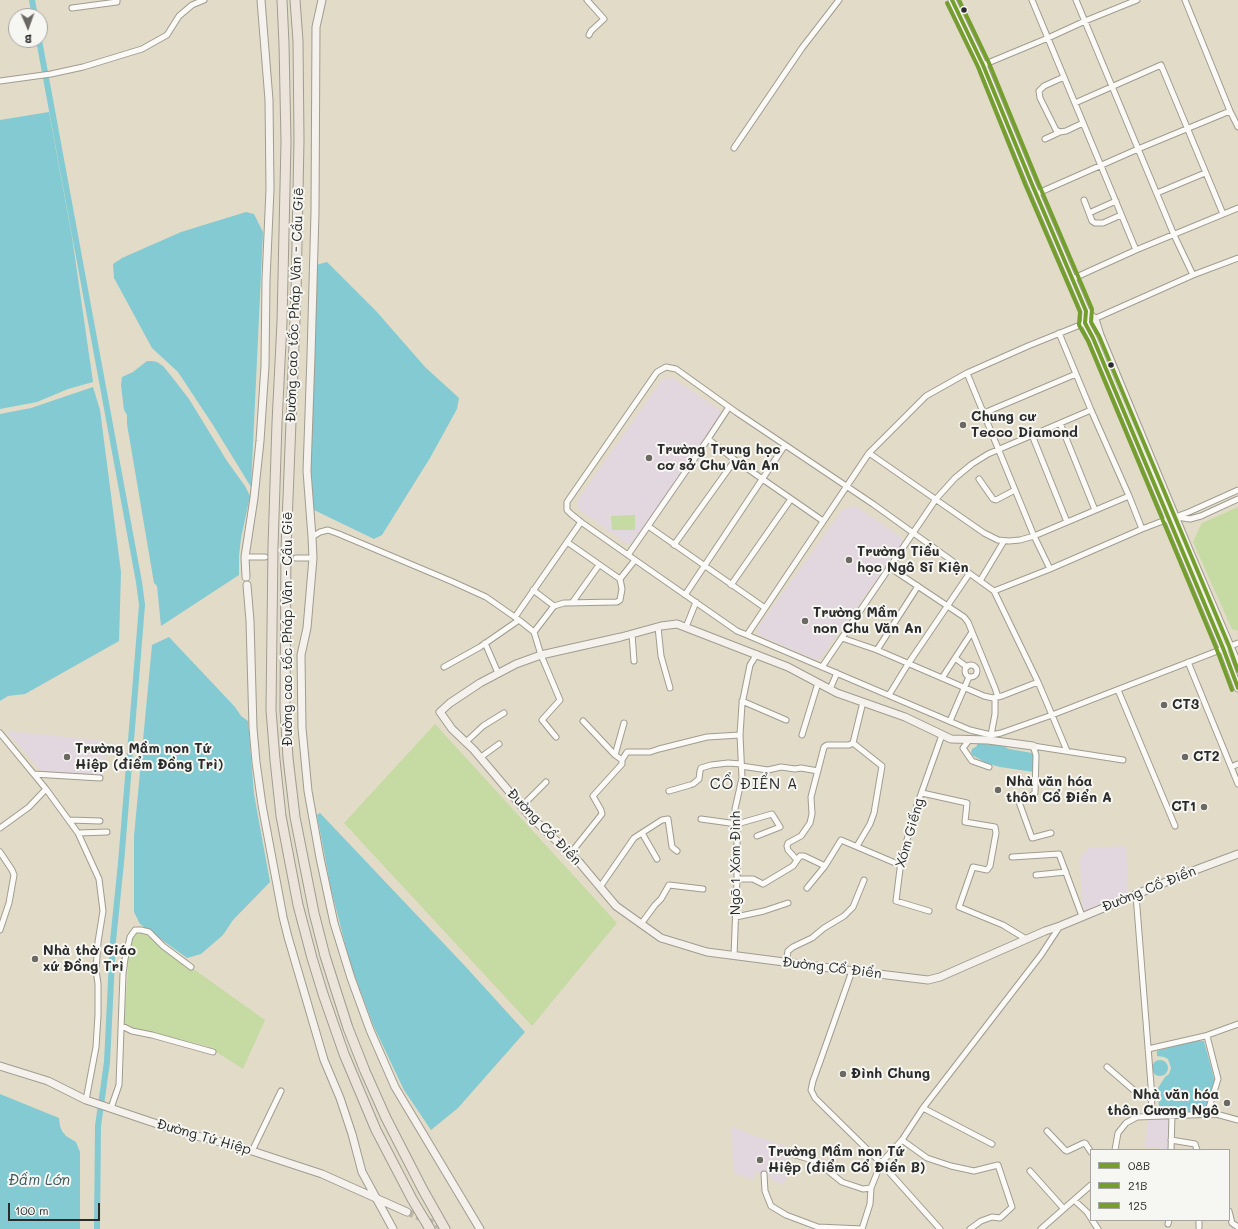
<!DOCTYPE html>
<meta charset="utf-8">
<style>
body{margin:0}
#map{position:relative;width:1238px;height:1229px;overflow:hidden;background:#e2dbc8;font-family:Mali,sans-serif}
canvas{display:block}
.legend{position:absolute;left:1090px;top:1149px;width:140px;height:72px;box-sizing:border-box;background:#f6f6f2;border:1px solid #a5a5a2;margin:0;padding:5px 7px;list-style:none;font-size:12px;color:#2b2b2b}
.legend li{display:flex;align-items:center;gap:8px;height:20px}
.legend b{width:20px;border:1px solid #a5a5a2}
.north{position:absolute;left:8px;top:8px;width:40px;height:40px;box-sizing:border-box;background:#f6f6f2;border:1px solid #a5a5a2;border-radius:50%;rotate:178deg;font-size:11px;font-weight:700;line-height:16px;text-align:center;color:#2b2b2b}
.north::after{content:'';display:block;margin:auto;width:14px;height:18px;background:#6b6962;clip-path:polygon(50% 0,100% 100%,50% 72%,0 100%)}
.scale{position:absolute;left:8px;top:1203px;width:92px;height:18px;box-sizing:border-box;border:2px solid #2b2b2b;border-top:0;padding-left:5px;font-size:12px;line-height:14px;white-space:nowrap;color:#2b2b2b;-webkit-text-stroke:3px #f6f6f2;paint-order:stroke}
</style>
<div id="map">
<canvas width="1238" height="1229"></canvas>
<ul class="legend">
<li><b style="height:5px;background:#749f2f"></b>08B</li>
<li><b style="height:5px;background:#749f2f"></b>21B</li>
<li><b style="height:5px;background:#749f2f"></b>125</li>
</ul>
<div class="north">B</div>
<div class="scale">100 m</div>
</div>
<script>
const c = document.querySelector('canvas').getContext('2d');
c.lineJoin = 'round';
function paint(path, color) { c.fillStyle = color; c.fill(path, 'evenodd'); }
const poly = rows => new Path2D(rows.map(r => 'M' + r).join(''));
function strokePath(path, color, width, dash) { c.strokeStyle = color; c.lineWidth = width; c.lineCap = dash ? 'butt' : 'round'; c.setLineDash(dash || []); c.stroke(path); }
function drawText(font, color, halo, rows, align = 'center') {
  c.font = font + ' Mali,sans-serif'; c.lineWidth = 4; c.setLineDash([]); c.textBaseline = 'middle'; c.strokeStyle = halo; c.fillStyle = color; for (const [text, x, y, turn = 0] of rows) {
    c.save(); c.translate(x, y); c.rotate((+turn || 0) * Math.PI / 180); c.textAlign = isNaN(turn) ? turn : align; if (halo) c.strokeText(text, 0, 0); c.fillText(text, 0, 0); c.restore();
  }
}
paint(poly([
 [663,378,673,378,720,410,721,416,632,543,627,544,578,509,577,501],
 [856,506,901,537,902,544,820,659,816,660,759,635,757,629,843,509],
 [6,731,107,741,103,778,43,773],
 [1126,846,1128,896,1085,914,1082,905,1080,858,1089,848],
 [1168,1117,1170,1124,1168,1149,1145,1147,1148,1118],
 [731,1126,750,1134,792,1148,782,1171,789,1174,783,1185,771,1179,768,1175,755,1173,753,1180,734,1173]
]), '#e3d7df');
paint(poly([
 [1238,507,1238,631,1232,629,1193,542,1202,523],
 [635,515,635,530,612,530,611,516],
 [435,724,617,923,532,1026,344,823],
 [136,932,146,935,265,1020,243,1069,207,1046,136,1029,124,1023,130,942]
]), '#c6daa3');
paint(poly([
 [49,112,72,237,93,382,68,389,37,402,0,409,0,120],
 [246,212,254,214,263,232,251,487,213,425,178,372,152,348,114,278,113,264,122,258,181,232],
 [327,262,377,312,425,367,459,398,457,409,430,458,382,535,374,539,314,510,311,493,309,467,314,390,316,265],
 [147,361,152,361,157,362,163,366,172,377,189,399,227,461,245,486,250,496,241,538,239,556,239,575,161,626,157,586,154,583,127,424,127,415,124,410,121,385,122,377,133,372],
 [93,387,100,410,121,572,119,641,25,694,8,696,0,701,0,414,31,408],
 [169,637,235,707,241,716,248,721,254,794,270,882,233,920,223,935,201,954,187,958,140,924,134,912,134,836,152,645],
 [977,743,1003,746,1009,749,1032,753,1034,755,1034,772,1000,767,986,763,972,755,971,752,972,749,977,746],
 [320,813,465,966,525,1032,458,1108,431,1130,404,1090,374,1027,350,963,331,889,317,815],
 [1199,1041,1204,1041,1215,1082,1208,1108,1205,1111,1199,1112,1183,1112,1170,1111,1159,1107,1158,1088,1165,1077,1169,1074,1171,1068,1168,1059,1164,1057,1157,1056,1157,1051,1190,1042],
 '1152 1068a8 8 0 1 1 16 0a8 8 0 1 1-16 0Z',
 [0,1094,59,1118,60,1126,62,1131,66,1136,76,1142,80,1152,80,1229,0,1229]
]), '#83cad2');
strokePath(poly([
 [32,0,35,16],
 [39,40,139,582,142,605,121,863,113,941,107,1062,98,1126,97,1229]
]), '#83cad2', 6);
strokePath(poly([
 [265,557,296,558]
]), '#bdb8a9', 5, [5, 2.5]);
strokePath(poly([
 [407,1212,445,1228]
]), '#bdb8a9', 7, [7, 3.5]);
const street = poly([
 [587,0,604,19,591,31,589,35],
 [1032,0,1136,250],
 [1076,0,1174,235,1193,275],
 [1185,0,1230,111,1238,127],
 [72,8,117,2,117,0],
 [983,65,1048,38,1085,21,1137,0],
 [1064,77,1044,86,1039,91,1040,98,1056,130,1060,132,1066,131,1083,123],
 [0,81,51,74,83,67,142,49,167,35,179,16,192,5,204,0],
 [1075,103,1161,65,1223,214],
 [1045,139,1060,132],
 [734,148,802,48,839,0],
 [1157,193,1205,173],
 [1036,194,1138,149,1230,111],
 [1084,200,1092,221,1095,223,1103,223,1121,215],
 [1089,213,1116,201],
 [1072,279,1136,250,1238,208],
 [967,373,1034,536,1050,569],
 [984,413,1076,374],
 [1060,423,1095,510],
 [1032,435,1067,522],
 [708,439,735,460,823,521],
 [869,453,984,533,998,540,1009,541,1020,540,1034,536,1129,496],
 [979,479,993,499,996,500,1015,490],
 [1176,517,1190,519,1201,516,1238,499],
 [648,526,765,608],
 [1142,529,1168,519,1175,517,1189,512,1238,490],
 [312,537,320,532,328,530,339,534,453,582,486,597,519,620,534,632,541,655,560,700,542,720,556,737],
 [674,545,735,460],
 [628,555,708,439,729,407],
 [245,557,265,557],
 [296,558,313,558],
 [889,567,964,617,968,622,995,688,998,697],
 [620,579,635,560],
 [980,581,1004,541],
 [731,585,791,499],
 [533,590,554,606],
 [994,591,1050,569,1142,529,1129,496,1091,410,1059,333],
 [685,595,785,445],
 [572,603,599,565],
 [515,617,581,522],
 [658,627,661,656,670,688],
 [686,627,696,602],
 [534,632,554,606,564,603,617,602,620,600,622,589,620,579,567,542],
 [632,634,634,661],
 [747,635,869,453,926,396,967,373,1028,346,1085,323,1193,275,1238,258],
 [842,638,877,650,984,696,993,698,1002,696,1038,682],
 [485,643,498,673],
 [877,650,918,586],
 [955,658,967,667],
 [1188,662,1238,784],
 '965 671a6 6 0 1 1 12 0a6 6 0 1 1-12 0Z',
 [444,667,480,647,519,620],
 [822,667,936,499,955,478,972,464,988,454,1091,410],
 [942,678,972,632],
 [830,689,837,673],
 [1118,690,1175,826],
 [889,695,908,664,969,574],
 [742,701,786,720],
 [583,721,615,755,622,760],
 [950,721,969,677],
 [0,733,46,789,78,833,99,879,103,911,98,942,96,970,98,984,98,1015,96,1047,86,1100],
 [802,735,818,683],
 [990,738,991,735,995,714,995,697],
 [970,739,963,748,972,761,989,767],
 [466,742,483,726,504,713],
 [853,743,882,766,874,813,870,824,857,846],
 [1067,751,1052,715,1038,682,994,591,873,504,736,412,676,369,666,367,657,372,567,502,567,510,571,514,581,522,628,555,737,631,747,635,970,730,991,735,1001,733,1052,715,1238,643],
 [615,755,624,723],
 [481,757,499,744],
 [741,766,768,770,781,767,795,769,801,768,818,771],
 [1231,767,1238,764],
 [34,774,100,778],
 [669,791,690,785,693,784,699,779,700,771,701,768,711,765,728,763,741,764],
 [922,793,967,803,965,822,995,827,996,833,990,866,987,870,973,867,959,907,1003,925,1026,939],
 [522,806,546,782],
 [701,819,737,824,772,814,780,827,757,836],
 [69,820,100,821],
 [0,828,29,807,46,789],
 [78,833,107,832],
 [642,833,657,859],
 [1051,833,1032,838,1019,802,1028,798,1035,793,1036,755,1033,746,1123,760],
 [0,852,12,870,14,875,9,903,0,930],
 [570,854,602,814,601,810,593,796,622,764,622,760,627,752,650,752,659,749,707,737,740,735],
 [1012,857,1059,854,1082,916],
 [797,860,788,850,787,846,788,843,801,836,810,823,812,814,811,797,824,747,827,745,849,745,853,743,863,702],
 [825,866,841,840,900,865],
 [1036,875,1066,872],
 [737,879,753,879,763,884,793,866,800,856,804,856,825,866,807,888],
 [600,887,634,838,662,820,668,819,672,847,677,851],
 [1136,895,1151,1085,1152,1116],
 [929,911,896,901,901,861,916,808,942,735],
 [736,917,764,911,788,903],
 [641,924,655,905,661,899,669,885,703,889],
 [734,956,737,879,737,824,735,809,742,778,740,735,742,704,750,665,757,654],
 [786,963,788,951,793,947,812,938,824,928,844,916,853,907,864,880],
 [852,971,822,1056,813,1081,811,1090,815,1098,881,1163,940,1229],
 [122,1026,132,1031,152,1035,213,1052],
 [1207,1036,1218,1079,1207,1114],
 [1148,1049,1205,1036,1238,1024],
 [1107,1067,1137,1093,1152,1099],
 [111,1108,119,1085,123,974,125,959,130,937,135,930,141,930,149,932,163,946,191,967],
 [923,1108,992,1144],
 [1047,1131,1065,1150,1067,1151,1084,1143,1085,1143,1091,1152],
 [902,1140,927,1158,951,1166,974,1171,998,1165,1012,1207,1000,1218,992,1217,981,1221,970,1229],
 [1171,1140,1195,1144,1197,1150],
 [1115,1150,1118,1133,1126,1123,1137,1117,1216,1114,1238,1120],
 [1171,1150,1172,1115],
 [252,1151,281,1091],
 [785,1152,816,1161,842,1182,863,1189,871,1188],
 [1030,1171,1064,1209],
 [764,1174,765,1191,771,1206,786,1215,818,1227,862,1229],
 [1074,1200,1087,1212,1091,1218],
 [1229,1211,1232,1223,1238,1227],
 [1092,1220,1098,1229],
 [1168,1224,1169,1220],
 [1199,1227,1199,1220],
 [862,1229,870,1204,871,1188,881,1163,902,1140,923,1108,1041,955,1060,926],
 [1041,1229,1091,1185]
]);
const secondary = poly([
 [322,0,316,27,315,212,311,356,307,471,312,537,313,558,307,628,301,655,302,728,308,791,320,858,334,923,351,978,370,1030,395,1087,480,1229],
 [952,0,983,65,1031,182,1086,311,1095,319,1100,335,1189,550,1238,665],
 [1086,311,1085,323,1093,338,1223,648,1238,688],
 [246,577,245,557,254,498,260,441,265,366,266,280,270,189,269,100,261,0],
 [247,585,250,621,253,728,256,762,262,805,283,917,288,937,324,1060,340,1098,352,1134,362,1172,393,1229],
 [1033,746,988,740,951,739,905,717,837,693,788,667,677,624,661,626,621,637,541,655,516,664,480,683,450,703,440,712,452,729,474,750,529,815,579,862,616,906,661,938,707,952,846,970,928,980,940,977,1045,931,1060,926,1190,872,1238,854],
 [0,1066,48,1081,86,1100,104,1106,181,1132,240,1147,322,1174,407,1212]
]);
const highway = poly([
 [282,0,284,44,286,142,282,322,277,423,273,547,271,710,275,760,281,816,298,905,312,958,323,994,344,1054,376,1130,412,1199,430,1229],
 [295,0,298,41,299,140,296,294,286,549,285,710,288,758,295,817,314,913,325,956,348,1028,365,1071,386,1118,423,1190,445,1229]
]);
strokePath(street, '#9f9c91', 7);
strokePath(secondary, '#9f9c91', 9);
strokePath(highway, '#9f9c91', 11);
strokePath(street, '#fbfaf7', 5);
strokePath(secondary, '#f5f1ec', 7);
strokePath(highway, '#ece4db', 9);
strokePath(poly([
 [952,0,983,65,1031,182,1086,311,1085,323,1093,338,1223,648,1238,688]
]), '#749f2f', 4);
strokePath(poly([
 [947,3,978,67,1025,184,1080,312,1079,325,1088,341,1217,650,1232,690]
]), '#749f2f', 4);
strokePath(poly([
 [959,0,989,63,1037,180,1092,309,1091,322,1099,336,1229,646,1238,671]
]), '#749f2f', 4);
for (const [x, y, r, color] of [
 [964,10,3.5,"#2b2b2b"],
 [1111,365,3.5,"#2b2b2b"],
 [963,425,4,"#6b6962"],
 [649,458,4,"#6b6962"],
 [849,560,4,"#6b6962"],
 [805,621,4,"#6b6962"],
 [1164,705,4,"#6b6962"],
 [67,757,4,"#6b6962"],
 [1185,757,4,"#6b6962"],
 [998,790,4,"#6b6962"],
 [1204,807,4,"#6b6962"],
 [35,959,4,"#6b6962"],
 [843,1074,4,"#6b6962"],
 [1227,1103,4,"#6b6962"],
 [760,1160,4,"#6b6962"]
]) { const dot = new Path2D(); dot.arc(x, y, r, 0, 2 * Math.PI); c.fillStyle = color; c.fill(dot); strokePath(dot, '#f6f6f2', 1.5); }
drawText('14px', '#2b2b2b', '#f6f6f2', [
 ["Đường cao tốc Pháp Vân - Cầu Giẽ",295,305,-88],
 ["Đường cao tốc Pháp Vân - Cầu Giẽ",288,629,-90],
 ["Đường Cổ Điển",544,827,46],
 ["Xóm Giếng",910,833,-74],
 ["Ngõ 1 Xóm Đình",736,863,-90],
 ["Đường Cổ Điển",1149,889,-22],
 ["Đường Cổ Điển",832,968,7],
 ["Đường Tứ Hiệp",204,1137,16]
]);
drawText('bold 14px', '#2b2b2b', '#f6f6f2', [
 ["Chung cư",971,417],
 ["Tecco Diamond",971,433],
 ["Trường Trung học",657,450],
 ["cơ sở Chu Vân An",657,466],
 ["Trường Tiểu",857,552],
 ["học Ngô Sĩ Kiện",857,568],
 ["Trường Mầm",813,613],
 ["non Chu Văn An",813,629],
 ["CT3",1172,705],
 ["Trường Mầm non Tứ",75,749],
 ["Hiệp (điểm Đồng Trì)",75,765],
 ["CT2",1193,757],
 ["Nhà văn hóa",1006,782],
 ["thôn Cổ Điển A",1006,798],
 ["CT1",1196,807,"right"],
 ["Nhà thờ Giáo",43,951],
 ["xứ Đồng Trì",43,967],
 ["Đình Chung",851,1074],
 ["Nhà văn hóa",1219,1095,"right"],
 ["thôn Cương Ngô",1219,1111,"right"],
 ["Trường Mầm non Tứ",768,1152],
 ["Hiệp (điểm Cổ Điển B)",768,1168]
], 'left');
c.letterSpacing = '1px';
drawText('15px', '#2b2b2b', '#f6f6f2', [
 ["CỔ ĐIỂN A",754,784]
]);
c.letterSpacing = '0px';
drawText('italic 15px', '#39595e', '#f6f6f2', [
 ["Đầm Lớn",39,1180]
]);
</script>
